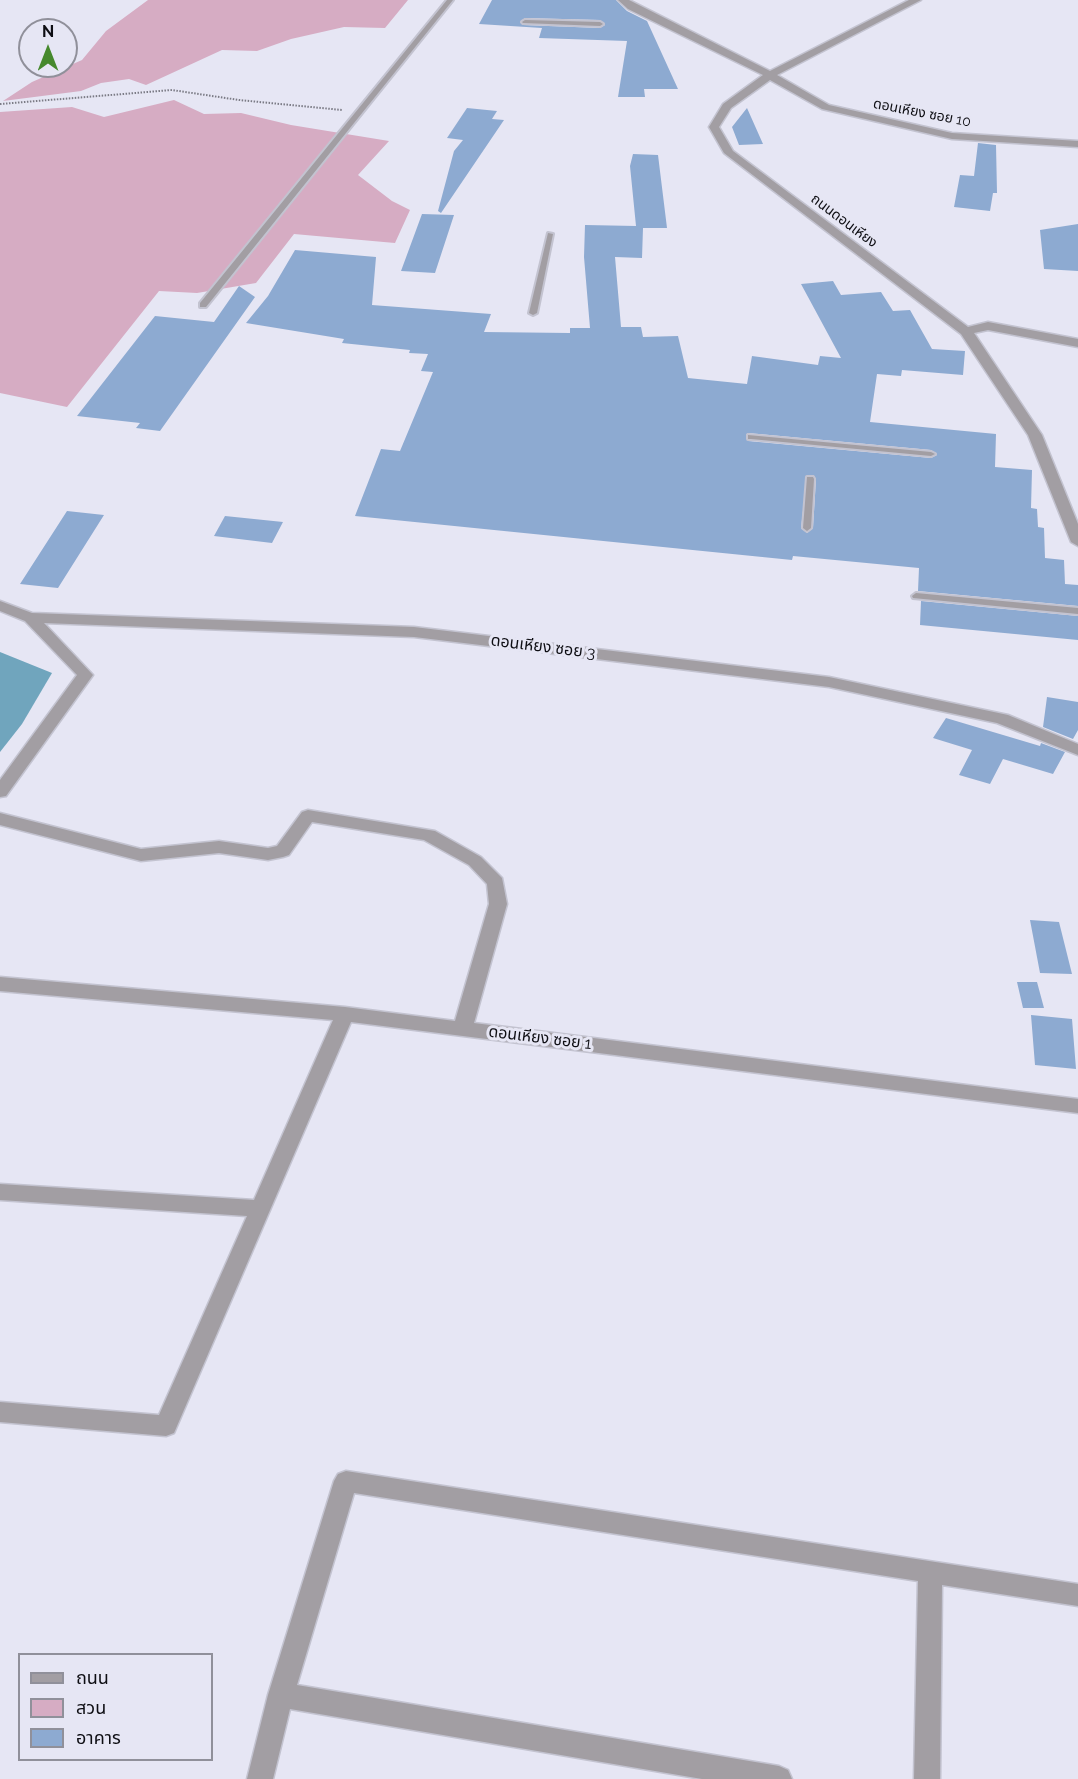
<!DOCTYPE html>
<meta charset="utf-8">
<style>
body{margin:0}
#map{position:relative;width:1078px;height:1779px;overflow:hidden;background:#e6e6f4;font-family:Raleway,"Noto Sans Thai",sans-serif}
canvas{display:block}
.legend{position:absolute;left:18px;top:1653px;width:195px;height:108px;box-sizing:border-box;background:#e6e6f4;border:2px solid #90909a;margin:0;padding:8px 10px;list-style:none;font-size:18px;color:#0e0e13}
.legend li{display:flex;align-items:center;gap:12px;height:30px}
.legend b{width:30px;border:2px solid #90909a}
.north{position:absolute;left:18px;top:18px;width:60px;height:60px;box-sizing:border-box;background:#e6e6f4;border:2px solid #90909a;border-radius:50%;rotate:0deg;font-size:16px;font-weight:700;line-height:24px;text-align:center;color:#0e0e13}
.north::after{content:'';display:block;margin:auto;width:21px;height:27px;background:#46892d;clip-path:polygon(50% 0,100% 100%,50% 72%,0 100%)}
</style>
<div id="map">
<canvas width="1078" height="1779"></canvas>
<ul class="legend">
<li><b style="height:8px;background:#a29ea3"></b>ถนน</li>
<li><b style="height:16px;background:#d6acc3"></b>สวน</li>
<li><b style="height:16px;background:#8daad1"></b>อาคาร</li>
</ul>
<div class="north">N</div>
</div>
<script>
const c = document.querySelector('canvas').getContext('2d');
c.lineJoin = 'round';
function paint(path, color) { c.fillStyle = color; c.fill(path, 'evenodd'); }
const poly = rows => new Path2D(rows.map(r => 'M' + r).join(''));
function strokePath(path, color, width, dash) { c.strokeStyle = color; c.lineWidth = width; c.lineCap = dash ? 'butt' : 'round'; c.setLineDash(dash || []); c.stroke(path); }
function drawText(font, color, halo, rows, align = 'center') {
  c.font = font + ' Raleway,"Noto Sans Thai",sans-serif'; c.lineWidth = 6; c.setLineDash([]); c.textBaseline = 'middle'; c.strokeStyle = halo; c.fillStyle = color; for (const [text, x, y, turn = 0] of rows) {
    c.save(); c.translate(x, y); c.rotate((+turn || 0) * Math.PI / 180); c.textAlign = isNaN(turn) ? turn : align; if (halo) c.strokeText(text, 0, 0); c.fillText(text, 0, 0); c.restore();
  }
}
paint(poly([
 [148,0,408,0,385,28,344,27,291,39,257,51,222,50,146,85,129,79,101,83,81,91,3,101,32,82,82,60,106,31],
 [174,100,204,114,241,113,291,125,389,141,358,175,392,201,410,210,395,243,294,234,256,283,197,293,159,291,67,407,0,393,0,112,72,107,104,117]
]), '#d6acc3');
paint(poly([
 [0,652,52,673,22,724,0,752]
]), '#70a5bd');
paint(poly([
 [492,0,616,0,627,11,647,21,678,89,644,89,645,97,618,97,627,41,539,38,542,28,479,24],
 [525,18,600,20,605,25,600,28,523,25,520,22],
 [467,108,497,111,492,119,504,120,441,213,438,211,454,151,463,140,447,138],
 [747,108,763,144,739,145,732,127],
 [978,143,996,145,997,193,993,193,990,211,954,207,960,175,974,176],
 [633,154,658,155,667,228,643,228,642,258,615,257,621,327,641,327,643,337,678,336,688,378,747,384,752,356,818,365,820,356,841,358,801,284,833,281,841,295,881,292,893,311,910,310,932,349,965,351,963,375,902,370,901,376,877,374,870,422,996,434,995,467,1032,470,1031,508,1037,509,1038,527,1044,528,1045,558,1064,560,1065,584,1078,585,1078,606,918,591,919,568,793,556,792,560,355,516,381,449,400,451,433,372,421,371,428,354,409,353,410,350,342,343,344,339,246,323,268,296,295,250,376,257,372,305,491,314,484,332,570,333,570,328,590,328,584,257,585,225,636,226,630,166],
 [748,433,931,450,937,455,931,458,748,441,746,435],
 [807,475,813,475,816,479,813,528,807,533,801,528],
 [422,214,454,215,435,273,401,271],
 [1078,224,1078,271,1044,269,1040,230],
 [239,286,255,297,160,431,136,428,140,423,77,416,155,316,214,322],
 [67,511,104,515,58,588,20,584],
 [225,516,283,522,272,543,214,536],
 [921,601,1078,616,1078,640,920,625],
 [1047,697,1078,702,1078,730,1073,739,1043,727],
 [946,718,1040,746,1041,743,1065,752,1053,774,1003,759,990,784,959,775,972,750,933,738],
 [1030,920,1059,922,1072,974,1040,973],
 [1017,982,1037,982,1044,1008,1023,1008],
 [1031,1015,1072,1019,1076,1069,1035,1065]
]), '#8daad1');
const lane = poly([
 [447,0,453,0,206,307,200,307,200,303,447,0],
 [525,20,600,22,603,24,600,26,523,23,522,22,525,20],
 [548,233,553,234,537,313,533,315,529,313,548,233],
 [748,435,931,452,935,454,931,456,751,439,748,439,748,435],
 [807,477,813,477,814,479,811,528,807,531,803,528,807,477],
 [916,593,1078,608,1078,614,913,598,912,596,916,593]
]);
const street = poly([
 [618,0,629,0,770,71,909,0,921,0,777,75,829,105,952,133,1078,141,1078,147,952,139,822,109,770,80,731,108,719,127,733,151,968,327,988,322,1078,339,1078,347,988,330,974,333,1042,435,1078,524,1078,546,1071,542,1028,435,961,334,724,153,709,127,723,104,763,75,628,9,618,0],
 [0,601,32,613,414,627,829,677,1008,715,1078,744,1078,755,997,723,829,687,414,637,44,623,93,675,6,796,0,797,0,780,77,675,25,621,0,611,0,601],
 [308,810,435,831,481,857,502,878,507,904,474,1023,1078,1099,1078,1113,351,1022,174,1433,166,1436,0,1422,0,1402,159,1415,247,1216,0,1200,0,1184,254,1200,333,1020,0,991,0,977,345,1007,455,1021,489,904,487,884,469,865,424,840,312,822,289,855,283,857,268,860,219,853,141,861,0,825,0,813,141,849,219,841,268,848,277,846,302,812,308,810],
 [346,1471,1078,1584,1078,1606,942,1585,940,1779,914,1779,918,1581,354,1493,297,1685,779,1766,788,1770,792,1779,702,1779,290,1709,273,1779,247,1779,268,1695,334,1481,338,1474,346,1471]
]);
strokePath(lane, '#c3c3d0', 4);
strokePath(street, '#c3c3d0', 3);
strokePath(poly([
 [0,104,172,90,239,100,342,110]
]), '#7b7b85', 2, [1.5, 1.5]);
paint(lane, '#a29ea3');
paint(street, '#a29ea3');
drawText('14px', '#0e0e13', '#e6e6f4', [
 ["ดอนเหียง ซอย 10",922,113,11],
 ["ถนนดอนเหียง",844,221,37]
]);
drawText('16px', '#0e0e13', '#e6e6f4', [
 ["ดอนเหียง ซอย 3",543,647,7],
 ["ดอนเหียง ซอย 1",540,1038,7]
]);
</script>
